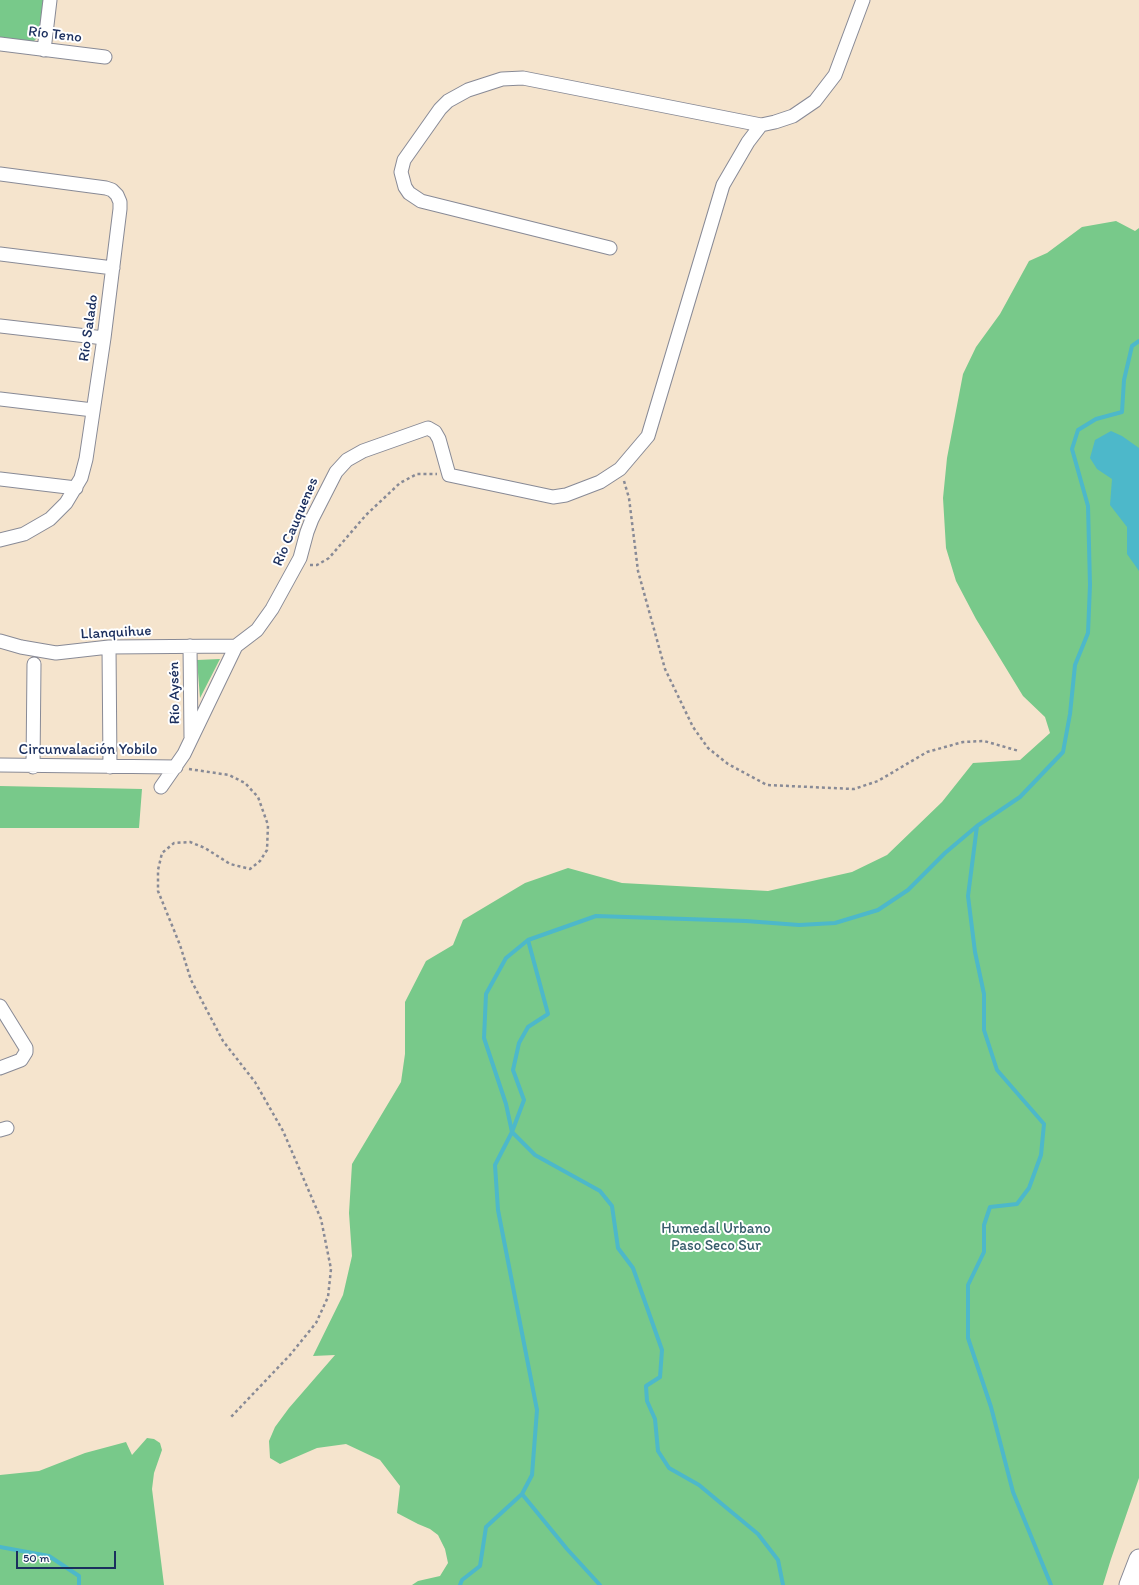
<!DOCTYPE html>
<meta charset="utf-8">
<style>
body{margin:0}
#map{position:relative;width:1139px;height:1585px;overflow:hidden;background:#f5e4cd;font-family:Itim,sans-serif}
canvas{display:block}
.scale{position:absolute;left:16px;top:1551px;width:100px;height:18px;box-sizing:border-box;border:2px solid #1b2f5e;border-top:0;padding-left:5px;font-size:12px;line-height:14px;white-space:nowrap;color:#1b2f5e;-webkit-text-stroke:3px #fff;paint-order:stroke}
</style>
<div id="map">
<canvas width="1139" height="1585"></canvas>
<div class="scale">50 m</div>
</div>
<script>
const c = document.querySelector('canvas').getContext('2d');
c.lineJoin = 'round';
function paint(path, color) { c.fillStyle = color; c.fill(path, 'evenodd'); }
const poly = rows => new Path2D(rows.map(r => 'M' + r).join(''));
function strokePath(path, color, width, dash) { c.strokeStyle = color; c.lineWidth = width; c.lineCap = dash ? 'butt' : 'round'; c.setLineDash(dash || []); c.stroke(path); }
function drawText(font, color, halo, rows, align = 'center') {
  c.font = font + ' Itim,sans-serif'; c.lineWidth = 4; c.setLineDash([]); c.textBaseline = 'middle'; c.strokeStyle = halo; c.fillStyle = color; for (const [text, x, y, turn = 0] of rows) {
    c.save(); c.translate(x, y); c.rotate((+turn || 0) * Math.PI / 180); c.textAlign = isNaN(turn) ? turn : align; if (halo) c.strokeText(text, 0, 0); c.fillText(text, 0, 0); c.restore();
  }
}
paint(poly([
 [0,0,45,0,40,35,32,43,0,39],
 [1116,221,1135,231,1139,228,1139,1478,1111,1559,1103,1585,412,1585,418,1581,440,1576,448,1563,445,1549,438,1535,430,1529,418,1524,397,1513,400,1486,380,1460,346,1444,317,1448,280,1464,270,1458,269,1441,275,1427,289,1408,335,1355,313,1356,343,1295,352,1256,349,1213,352,1164,401,1082,405,1054,405,1002,426,961,453,945,463,920,525,883,568,868,622,883,768,891,852,872,887,855,942,802,973,763,1020,760,1050,733,1045,717,1023,696,976,619,956,581,946,548,943,498,947,458,963,374,976,347,1000,314,1029,261,1047,253,1082,227],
 [220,659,200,698,197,660],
 [0,786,142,789,139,828,0,828],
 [147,1438,154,1439,160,1443,162,1450,154,1473,152,1489,164,1585,0,1585,0,1475,39,1471,85,1453,126,1442,132,1455]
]), '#78c98a');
paint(poly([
 [1111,431,1122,436,1139,448,1139,571,1127,554,1127,527,1110,505,1112,479,1097,469,1090,458,1095,440]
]), '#4db8ca');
strokePath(poly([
 [977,826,968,896,975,952,984,994,984,1030,997,1070,1044,1124,1041,1155,1029,1188,1017,1204,990,1207,984,1225,984,1252,968,1285,968,1338,991,1407,1013,1492,1051,1585],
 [522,1494,567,1549,600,1585],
 [0,1547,49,1556,79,1576,79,1585],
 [460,1585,462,1580,480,1566,486,1527,522,1494,532,1475,537,1410,498,1210,495,1165,512,1132,524,1100,513,1070,519,1043,528,1027,548,1014,528,940],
 [783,1585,778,1560,758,1534,699,1485,669,1468,658,1451,655,1419,647,1401,646,1386,660,1377,662,1350,633,1268,618,1248,612,1206,600,1191,535,1155,512,1132,506,1104,484,1038,486,994,506,958,528,940,596,916,746,921,799,925,835,923,878,910,908,890,945,853,977,826,1020,797,1063,752,1070,714,1075,665,1088,633,1090,585,1088,506,1072,449,1078,430,1096,419,1122,412,1124,380,1132,346,1139,341]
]), '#4db8ca', 4);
const minor = poly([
 [0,44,105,57],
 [44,50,50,0],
 [0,174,106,188,112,190,117,195,120,202,120,209,104,338,86,459,81,478,66,503,50,519,24,534,0,540],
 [610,248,421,201,409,193,405,187,401,172,404,160,440,109,448,101,468,90,502,79,523,78,761,125],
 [0,254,113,268],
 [0,326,104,338],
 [0,399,93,410],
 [0,479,76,488],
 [0,641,21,647,56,653,109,647,236,646],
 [190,646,191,737],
 [236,646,257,630,272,609,300,558,307,532,312,519,336,472,347,460,363,451,428,428,435,432,439,439,449,475,553,497,566,495,600,482,620,469,648,436,723,185,748,142,761,125,775,122,793,116,815,101,835,75,863,0],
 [109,647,110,767],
 [0,765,176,767],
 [33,767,34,664],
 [161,787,184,754,236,646],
 [0,1006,26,1048,26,1052,21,1060,0,1068],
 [0,1130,7,1128]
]);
const highway = poly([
 [1129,1585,1139,1559]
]);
strokePath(minor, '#888a96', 15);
strokePath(highway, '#888a96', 21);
strokePath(poly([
 [624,481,629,498,638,571,665,669,693,727,708,748,728,764,767,785,854,789,878,781,927,752,963,742,984,741,1019,751],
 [310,565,317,565,329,558,366,515,400,483,417,474,437,474],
 [189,769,229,775,245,783,258,797,268,825,267,850,260,861,250,869,230,864,205,848,190,842,174,843,162,853,158,870,158,891,180,945,191,980,223,1041,255,1082,283,1131,321,1219,331,1269,328,1297,316,1323,290,1355,231,1417]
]), '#888a96', 2.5, [3, 3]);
strokePath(minor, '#fff', 13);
strokePath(highway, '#fff', 19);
drawText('15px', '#1b2f5e', '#fff', [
 ["Río Teno",55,35,7],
 ["Río Salado",89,328,-82],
 ["Río Cauquenes",296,522,-67],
 ["Llanquihue",116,633,-3],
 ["Río Aysén",175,693,-91],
 ["Circunvalación Yobilo",88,750]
]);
drawText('15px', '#375d6b', '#fff', [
 ["Humedal Urbano",716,1229],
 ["Paso Seco Sur",716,1246]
]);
</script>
